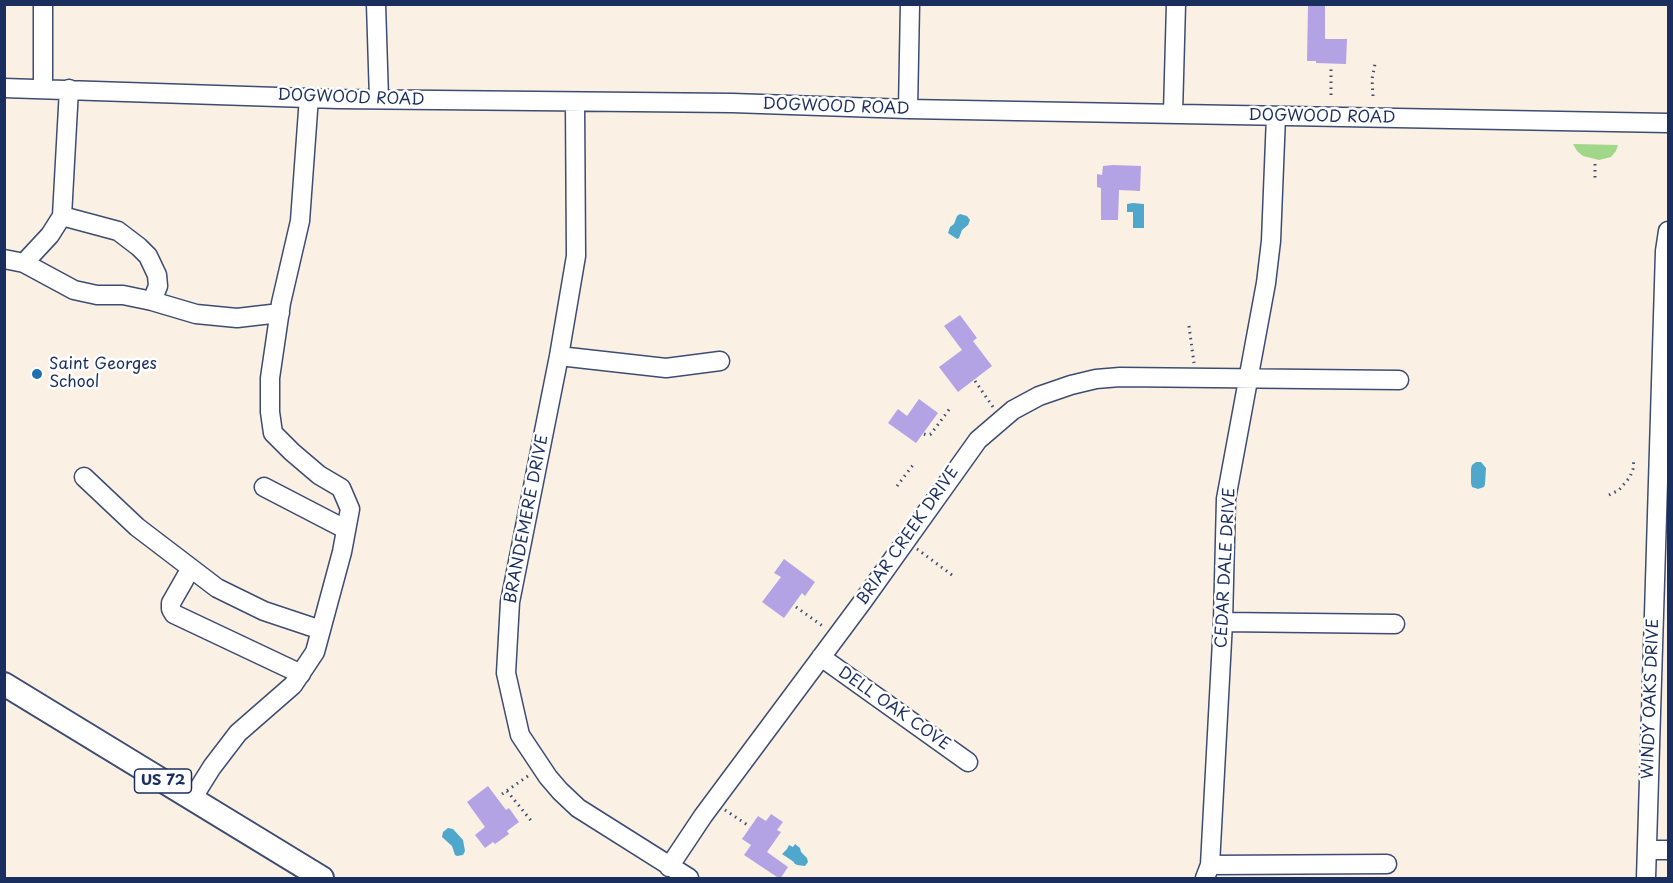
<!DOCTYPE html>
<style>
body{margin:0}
#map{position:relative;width:1673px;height:883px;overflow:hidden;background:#faf0e3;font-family:"Playpen Sans",sans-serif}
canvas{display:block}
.frame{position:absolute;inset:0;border:6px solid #1b2f5e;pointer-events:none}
</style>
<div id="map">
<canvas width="1673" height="883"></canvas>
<div class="frame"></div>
</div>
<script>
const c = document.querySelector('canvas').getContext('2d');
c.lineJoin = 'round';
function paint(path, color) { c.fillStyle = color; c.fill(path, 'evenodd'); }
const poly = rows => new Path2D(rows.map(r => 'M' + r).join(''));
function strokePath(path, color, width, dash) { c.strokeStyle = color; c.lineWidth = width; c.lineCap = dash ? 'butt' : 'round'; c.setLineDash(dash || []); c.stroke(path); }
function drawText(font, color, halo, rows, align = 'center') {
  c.font = font + ' "Playpen Sans",sans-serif'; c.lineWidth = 5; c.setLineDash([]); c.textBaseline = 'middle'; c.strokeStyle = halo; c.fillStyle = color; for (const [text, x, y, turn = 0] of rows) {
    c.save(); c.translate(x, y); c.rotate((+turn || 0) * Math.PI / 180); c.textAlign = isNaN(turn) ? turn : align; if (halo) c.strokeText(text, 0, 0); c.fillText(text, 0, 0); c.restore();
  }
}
paint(poly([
 [1573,144,1618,145,1616,151,1611,157,1599,160,1583,156,1577,151]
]), '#a0d789');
paint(poly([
 [1133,203,1144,204,1144,228,1133,228,1133,212,1127,212,1127,204],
 [960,214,967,216,970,220,968,225,962,230,959,238,957,239,948,233,950,227,954,224,957,216],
 [1476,462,1481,462,1486,468,1485,484,1484,487,1478,489,1472,487,1471,483,1471,469,1472,465],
 [448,828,453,829,463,840,465,851,463,855,457,856,455,855,452,846,442,837,443,832],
 [795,844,800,848,801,852,807,858,808,862,805,866,797,865,794,863,794,862,782,854,787,849,789,845,793,847]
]), '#4fa7cc');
paint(poly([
 [1308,6,1325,6,1325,39,1347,39,1346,64,1316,63,1316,61,1307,61],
 [1113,165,1141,166,1140,191,1119,190,1118,220,1101,220,1101,188,1097,187,1097,174,1102,175,1103,166],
 [960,315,977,338,973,341,992,366,958,392,939,367,962,350,944,326],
 [919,399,938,413,916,443,888,423,898,409,907,416],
 [784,559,815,582,805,596,802,593,784,618,762,602,781,577,774,573],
 [488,786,506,810,509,808,519,822,507,831,509,834,495,844,493,842,485,848,475,835,485,827,467,802],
 [771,814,783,822,777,830,781,832,767,852,788,867,780,879,744,855,751,845,742,839,758,816,766,821]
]), '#b4a3e4');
const minor = poly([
 [43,4,43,88],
 [376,4,379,99],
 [4,88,338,99,732,103,908,109,1668,123],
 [575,102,576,256,559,356,510,602,506,673,520,735,548,777,560,791,578,808,689,878],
 [908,109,910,4],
 [1173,113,1176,4],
 [62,216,118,231,139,247,148,256,157,275,158,286,152,301],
 [4,259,24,263,50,235,62,216,69,89],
 [24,263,74,290,97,295,123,295,152,301,196,314,237,318,280,313],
 [559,356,666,368,720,361],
 [84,477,137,527,217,588,264,611,321,630],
 [264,487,345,529],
 [191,568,171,603,171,609,174,614,301,674],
 [1223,622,1395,624],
 [821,657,968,762],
 [192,799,212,767,238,733,293,685,315,652,342,552,350,509,341,488,319,475,292,452,273,433,270,412,270,378,281,303,300,221,309,97],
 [1647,850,1668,850],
 [1210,865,1387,864],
 [669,867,703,816,863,601,978,440,1013,410,1039,396,1071,385,1096,379,1120,377,1399,380],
 [1205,878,1210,865,1223,622,1226,499,1266,283,1271,241,1276,116],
 [1646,878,1665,251,1668,231]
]);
const major = poly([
 [4,684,322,878]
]);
strokePath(minor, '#3c4c72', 21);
strokePath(major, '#3c4c72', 26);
strokePath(poly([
 [1331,95,1331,69],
 [1373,96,1372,79,1375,64],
 [1595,164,1595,178],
 [1189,326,1194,363],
 [975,381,993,407],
 [924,434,927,435,931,434,951,407],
 [897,486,913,465],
 [1609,495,1619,490,1630,477,1633,469,1634,458],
 [917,549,952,575],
 [796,607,824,627],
 [507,791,533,823],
 [502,794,528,776],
 [725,810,749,826]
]), '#3c4c72', 3, [1.5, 4.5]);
strokePath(minor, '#fff', 18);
strokePath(major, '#fff', 22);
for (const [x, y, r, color] of [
 [37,374,6,"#1f6fb2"]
]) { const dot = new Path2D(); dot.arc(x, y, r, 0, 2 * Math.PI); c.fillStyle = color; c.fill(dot); strokePath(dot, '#fff', 2); }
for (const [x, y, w] of [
 [163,781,57]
]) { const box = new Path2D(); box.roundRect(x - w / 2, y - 12, w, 24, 4.5); c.fillStyle = '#fff'; c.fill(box); strokePath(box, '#1b2f5e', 1.5); }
drawText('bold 15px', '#1b2f5e', null, [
 ["US 72",163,781]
]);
drawText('16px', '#1b2f5e', '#fff', [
 ["DOGWOOD ROAD",351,98,2],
 ["DOGWOOD ROAD",836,107,2],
 ["DOGWOOD ROAD",1322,117,1],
 ["BRANDEMERE DRIVE",527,519,-79],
 ["BRIAR CREEK DRIVE",908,536,-55],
 ["CEDAR DALE DRIVE",1226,568,-87],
 ["WINDY OAKS DRIVE",1651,699,-88],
 ["DELL OAK COVE",894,709,35]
]);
drawText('16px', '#1b2f5e', '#fff', [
 ["Saint Georges",49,365],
 ["School",49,383]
], 'left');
</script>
